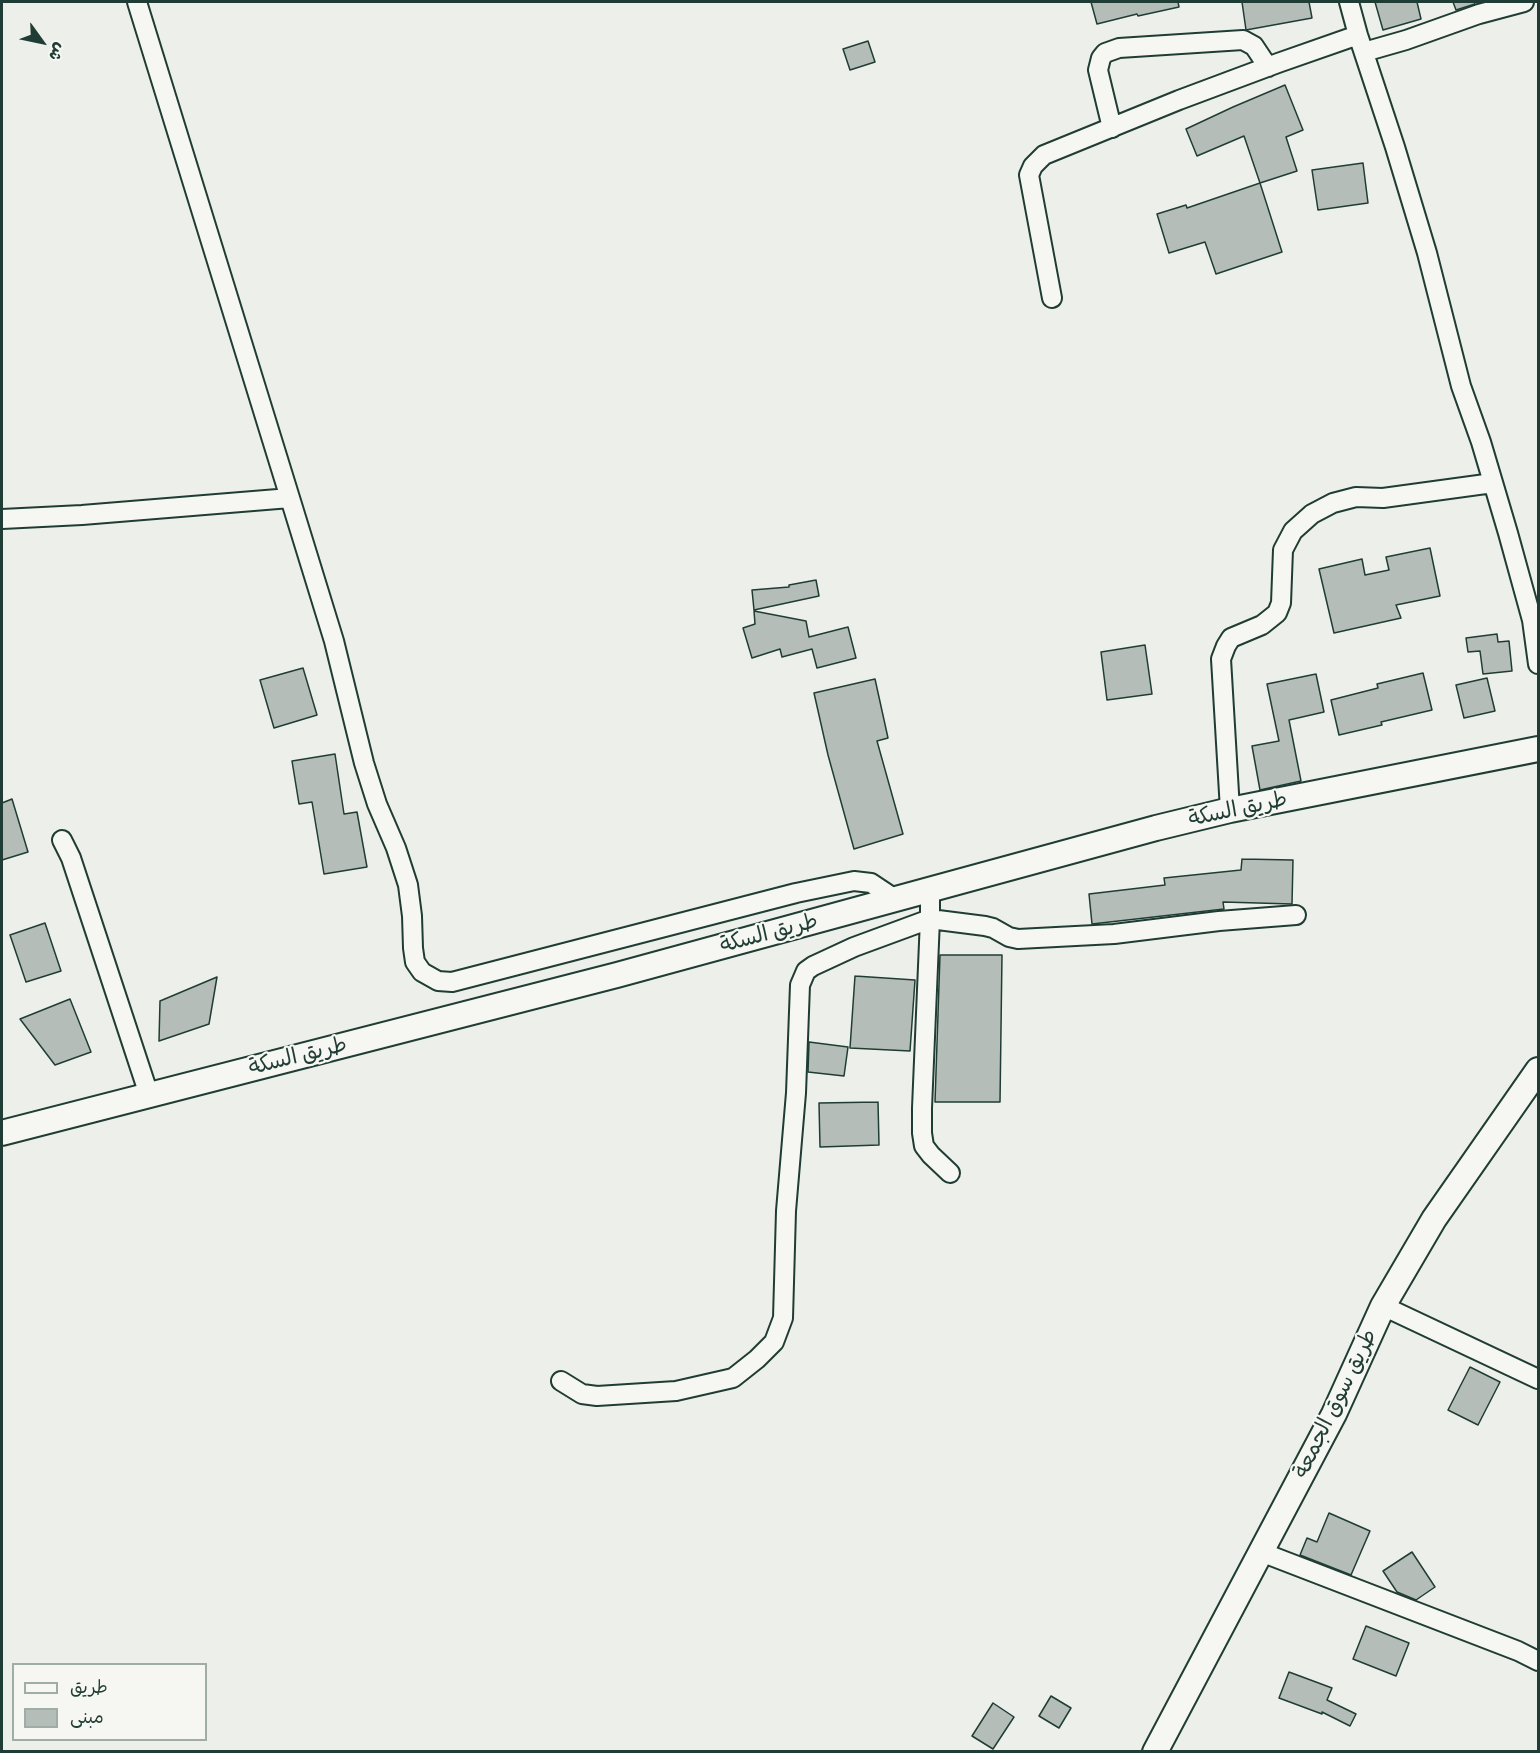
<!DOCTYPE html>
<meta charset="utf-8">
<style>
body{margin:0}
#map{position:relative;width:1540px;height:1753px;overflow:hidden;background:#edefea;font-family:Itim,"Playpen Sans Arabic",sans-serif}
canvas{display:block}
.frame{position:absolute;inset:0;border:3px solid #1f3d34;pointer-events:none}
.legend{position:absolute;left:12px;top:1663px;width:195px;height:78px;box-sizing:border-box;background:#f6f6f2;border:2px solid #a0aca6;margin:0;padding:8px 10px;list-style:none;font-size:18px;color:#1f3d34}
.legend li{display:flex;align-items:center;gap:12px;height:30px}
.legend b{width:30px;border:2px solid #a0aca6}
.north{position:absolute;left:12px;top:12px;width:60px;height:60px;-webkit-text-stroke:4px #f6f6f2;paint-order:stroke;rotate:123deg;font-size:16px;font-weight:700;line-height:24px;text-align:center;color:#1f3d34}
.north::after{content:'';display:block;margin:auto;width:21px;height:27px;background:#1f3d34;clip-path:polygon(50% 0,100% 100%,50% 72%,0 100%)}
</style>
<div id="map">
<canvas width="1540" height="1753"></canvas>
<div class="frame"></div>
<ul class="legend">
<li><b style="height:8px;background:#f6f6f2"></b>طريق</li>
<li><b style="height:16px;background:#b4bdb8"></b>مبنى</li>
</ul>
<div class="north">ش</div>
</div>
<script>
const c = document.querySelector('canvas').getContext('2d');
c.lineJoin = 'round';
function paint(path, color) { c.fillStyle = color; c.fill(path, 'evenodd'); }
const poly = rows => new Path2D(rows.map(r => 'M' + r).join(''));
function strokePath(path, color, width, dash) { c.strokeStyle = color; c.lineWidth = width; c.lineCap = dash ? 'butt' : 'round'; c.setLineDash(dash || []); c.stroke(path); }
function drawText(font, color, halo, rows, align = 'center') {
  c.font = font + ' Itim,"Playpen Sans Arabic",sans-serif'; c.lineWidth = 4.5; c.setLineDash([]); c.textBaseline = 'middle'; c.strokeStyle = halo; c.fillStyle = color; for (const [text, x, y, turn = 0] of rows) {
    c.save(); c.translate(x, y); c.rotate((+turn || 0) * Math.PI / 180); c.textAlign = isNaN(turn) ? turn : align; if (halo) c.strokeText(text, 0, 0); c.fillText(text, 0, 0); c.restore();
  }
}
const building = poly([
 [1091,2,1178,2,1179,7,1138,16,1137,14,1097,24,1091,2],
 [1242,2,1309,2,1312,18,1246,30,1242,2],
 [1375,2,1417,2,1421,19,1383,30,1375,2],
 [1453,2,1474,2,1475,4,1456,10,1453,2],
 [868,41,875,62,850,70,843,49,868,41],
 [1285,85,1303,130,1286,137,1297,171,1260,183,1244,136,1197,156,1186,129,1233,107,1285,85],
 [1363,163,1368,203,1318,210,1312,170,1363,163],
 [1260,183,1282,252,1216,274,1205,242,1169,253,1157,214,1186,205,1187,208,1260,183],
 [1430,548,1440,596,1396,605,1401,618,1334,633,1319,569,1362,559,1365,575,1389,570,1386,557,1430,548],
 [816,580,819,596,754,610,752,590,789,587,789,585,816,580],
 [754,611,806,621,809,637,848,627,856,658,817,668,812,649,782,657,780,649,752,658,743,628,755,624,754,611],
 [1497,634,1498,642,1509,641,1512,671,1483,674,1480,651,1468,652,1466,638,1497,634],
 [1145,645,1152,694,1107,700,1101,652,1145,645],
 [303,668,317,715,274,728,260,680,303,668],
 [1423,673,1432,710,1381,722,1382,725,1339,735,1331,700,1378,688,1377,684,1423,673],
 [1316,674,1324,712,1289,720,1301,781,1260,790,1252,746,1279,741,1267,684,1316,674],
 [1487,678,1495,711,1464,718,1456,685,1487,678],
 [875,679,888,738,877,741,903,834,854,849,828,755,814,693,875,679],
 [335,754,344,814,357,812,367,867,324,874,312,802,299,804,292,761,335,754],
 [12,799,28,852,2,860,2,803,12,799],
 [1242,859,1293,860,1292,904,1223,902,1224,909,1092,924,1089,894,1165,885,1164,878,1241,870,1242,859],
 [45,923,61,971,26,982,10,935,45,923],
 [940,955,1002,955,1000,1102,935,1102,940,955],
 [855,976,915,980,910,1051,850,1048,855,976],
 [217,977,209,1024,159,1041,160,1001,217,977],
 [70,999,91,1052,55,1065,20,1019,70,999],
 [809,1042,848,1047,844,1076,808,1072,809,1042],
 [878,1102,879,1145,820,1147,819,1103,878,1102],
 [1470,1367,1500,1382,1478,1425,1448,1410,1470,1367],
 [1329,1513,1370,1531,1351,1575,1300,1555,1307,1538,1317,1542,1329,1513],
 [1412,1552,1435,1587,1416,1600,1397,1592,1383,1571,1412,1552],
 [1366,1626,1409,1643,1396,1676,1353,1659,1366,1626],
 [1289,1672,1332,1688,1327,1700,1356,1714,1350,1726,1322,1712,1322,1714,1279,1698,1289,1672],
 [1051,1696,1071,1708,1059,1728,1039,1716,1051,1696],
 [993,1703,1014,1717,993,1749,972,1736,993,1703]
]);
paint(building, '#b4bdb8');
strokePath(building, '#1f3d34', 1.5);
const minor = poly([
 [1349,2,1358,35,1395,147,1427,253,1461,386,1481,442,1508,533,1532,620,1538,664],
 [1364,52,1406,40,1479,14,1524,2],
 [1112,128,1098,70,1101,58,1105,53,1119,48,1243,40,1254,46,1268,67],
 [1052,298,1029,175,1033,166,1044,155,1179,100,1278,63,1358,35],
 [290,498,334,641,364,763,377,804,396,848,408,885,412,916,413,948,415,962,422,972,438,981,452,982,796,893,854,881,871,883,895,899],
 [2,519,82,515,290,498,137,2],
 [1230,810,1221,659,1226,646,1231,638,1262,625,1277,613,1281,603,1283,550,1293,531,1312,514,1333,503,1356,497,1383,498,1493,483],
 [62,840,71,858,149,1095],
 [930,889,930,919,922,1108,922,1133,924,1146,931,1155,950,1173],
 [1383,1306,1538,1379],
 [561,1381,582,1394,597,1396,676,1391,733,1378,757,1359,774,1342,783,1318,786,1211,796,1093,800,985,806,971,813,966,854,947,930,919,985,926,993,928,1009,937,1018,939,1114,934,1219,921,1296,915],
 [1261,1552,1518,1651,1538,1661]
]);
const major = poly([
 [2,1133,617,975,1156,828,1230,810,1538,749],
 [1155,1752,1334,1414,1383,1306,1434,1219,1538,1070]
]);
strokePath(minor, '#1f3d34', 22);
strokePath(major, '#1f3d34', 28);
strokePath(minor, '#f6f6f2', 18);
strokePath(major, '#f6f6f2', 24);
drawText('22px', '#1f3d34', '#f6f6f2', [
 ["طريق السكة",1238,810,-12],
 ["طريق السكة",769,934,-15],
 ["طريق السكة",298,1057,-14],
 ["طريق سوق الجمعة",1336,1404,-64]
]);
</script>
